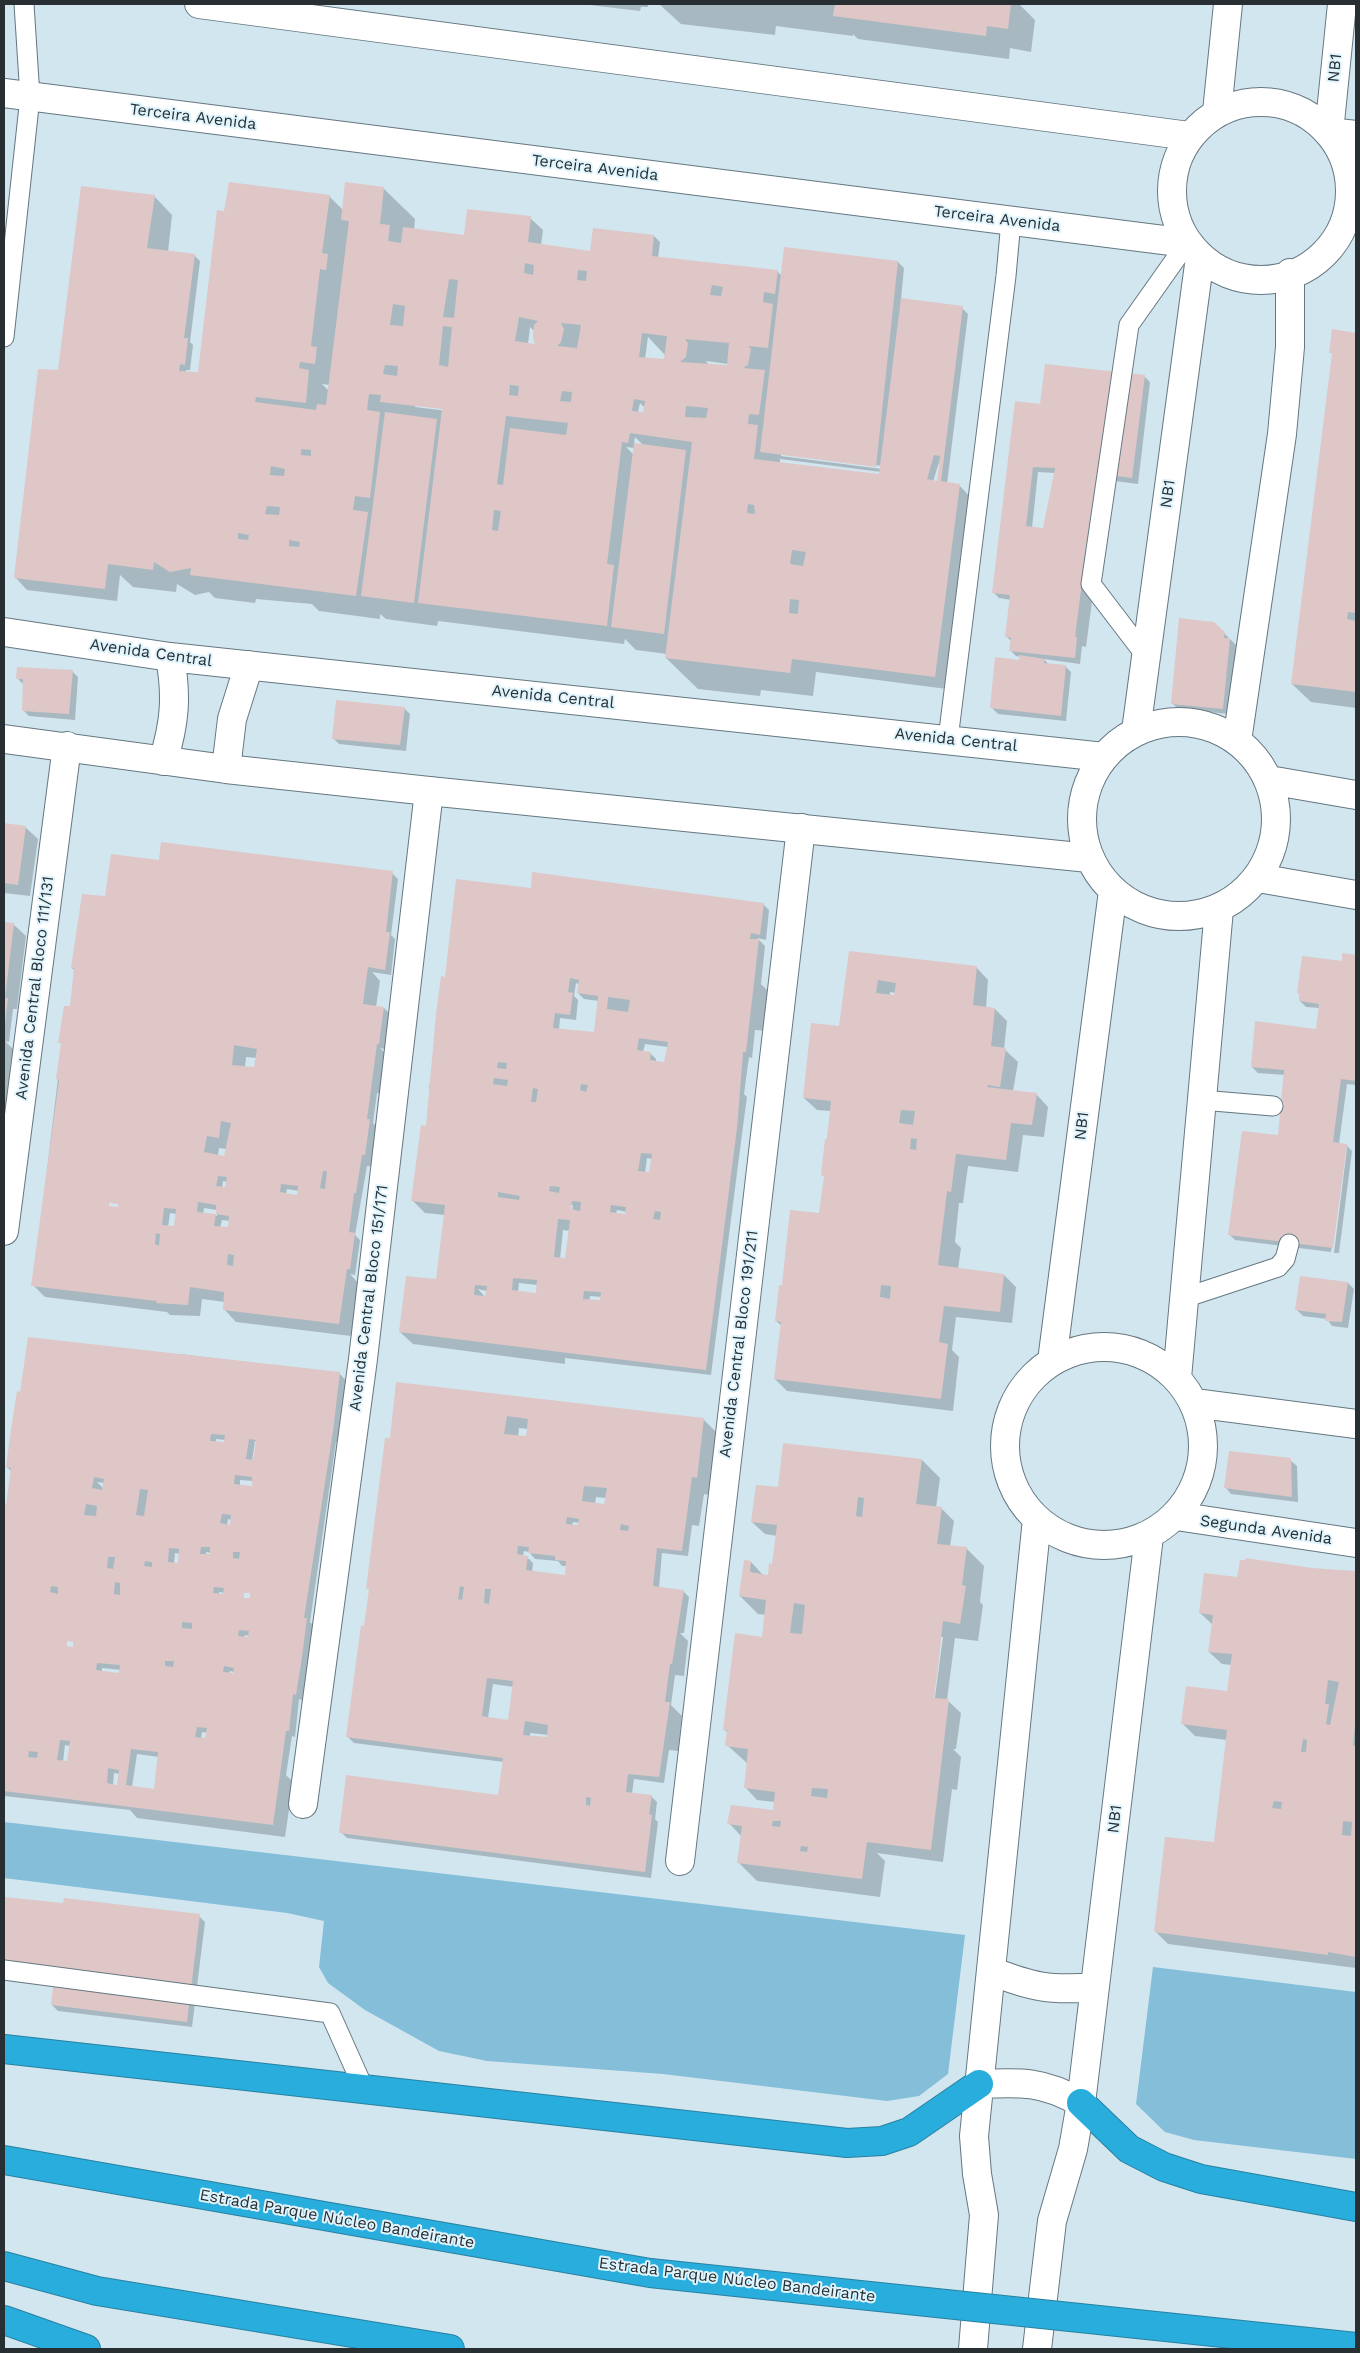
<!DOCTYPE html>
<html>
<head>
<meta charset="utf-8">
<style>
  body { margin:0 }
  #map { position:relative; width:1360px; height:2353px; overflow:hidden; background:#d2e6f0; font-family:"Work Sans",sans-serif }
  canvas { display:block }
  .frame { position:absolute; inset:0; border:5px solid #272f33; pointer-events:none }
</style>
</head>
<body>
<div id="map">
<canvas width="1360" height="2353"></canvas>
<div class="frame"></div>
</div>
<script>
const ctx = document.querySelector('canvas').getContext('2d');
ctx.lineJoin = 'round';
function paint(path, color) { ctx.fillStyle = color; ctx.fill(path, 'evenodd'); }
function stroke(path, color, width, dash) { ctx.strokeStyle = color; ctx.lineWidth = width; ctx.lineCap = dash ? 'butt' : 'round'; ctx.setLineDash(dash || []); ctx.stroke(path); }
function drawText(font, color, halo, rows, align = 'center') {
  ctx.font = font + ' "Work Sans",sans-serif'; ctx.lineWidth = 4; ctx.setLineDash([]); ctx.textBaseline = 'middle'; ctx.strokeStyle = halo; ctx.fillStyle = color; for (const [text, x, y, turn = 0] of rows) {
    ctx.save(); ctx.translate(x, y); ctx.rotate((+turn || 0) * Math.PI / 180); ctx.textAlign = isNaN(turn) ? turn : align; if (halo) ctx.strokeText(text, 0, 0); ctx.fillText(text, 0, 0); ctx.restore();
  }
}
paint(new Path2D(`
  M4 1822 965 1935 948 2074 919 2096 887 2101 663 2074 487 2061 439 2051 365 2010 328 1983 319 1967 324 1921 287 1913 4 1878Z
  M1153 1967 1356 1992V2159L1194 2140 1165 2132 1136 2104Z`), '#84bed8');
paint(new Path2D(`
  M581 4H648V7H641L640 11Z
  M659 4H1019L1035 20 1031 52 1010 48 1009 59 858 39 853 34V36L776 26 775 35 681 24Z
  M383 188 415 219 414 230 463 236 530 218 543 230 541 245 589 252 654 236 660 242 658 258 777 271 782 276 785 248 898 262 904 268 901 299 962 308 968 314 947 484 959 485 971 498 947 689 816 672 813 696 761 690 760 696 698 689 666 658 667 654 636 650 625 639 624 644 438 621 437 626 386 619 380 614V619L319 611 312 604 256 599 255 603 215 598 209 592 195 595 177 584 176 592 133 587 120 575 117 601 27 590 15 577 63 373 154 196 172 215 168 252 194 255 200 261 190 342 193 345 190 370H186V372L199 374 225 212 329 196 343 210ZM530 327 534 331 538 345 528 344ZM648 337 665 355V361L645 359ZM706 361 728 364V367L709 365ZM322 384 330 385 329 391ZM640 403 645 408V413L638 412ZM415 405 449 409 448 411 415 407ZM635 437 644 446 634 444ZM626 447 634 448V455ZM781 454 883 466 882 469 781 456ZM780 459 881 472 883 476 780 463ZM939 462V480L942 483 933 482Z
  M1333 331 1356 334V708L1311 702 1292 684 1334 355 1331 353Z
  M1144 376 1150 382 1138 484 1115 481 1099 548 1086 647 1082 646 1080 664 1044 659 1049 665 1065 666 1071 672 1066 721 998 714 992 708 1021 661V657L1016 656 1010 650 1012 642 1007 637 1011 600 999 598 993 592 1042 405ZM1038 472 1055 473 1044 530 1032 528Z
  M1214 623 1236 645 1229 714 1178 709 1172 703Z
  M72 671 78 677 75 720 29 716 23 710V684L17 678Z
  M404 708 410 714 406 751 339 744 333 738Z
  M4 824 25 827 38 839 30 896 4 893Z
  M160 861 392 873 398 879 391 935 395 939 391 975 372 972 380 981 376 1007 384 1008 390 1014 385 1049 380 1048 389 1057 384 1094 377 1093 373 1123 382 1132 377 1167 367 1166 355 1235 360 1240 355 1275 350 1274 358 1283 351 1336 236 1322 224 1309 225 1302 202 1299 200 1316 170 1315 167 1312 45 1297 33 1285 62 1045 60 1042 71 1008 75 971 72 968 106 897ZM246 1057 257 1058 255 1069 245 1067ZM219 1148 226 1149 225 1157 218 1156ZM223 1181 227 1182 226 1189 222 1188ZM287 1189 299 1191 298 1196 286 1194ZM108 1202 120 1203 119 1209 107 1207ZM204 1208 217 1210V1216L203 1214ZM170 1213 177 1214 175 1228 168 1227ZM222 1220 230 1221 229 1229 220 1228Z
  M532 889 763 904 769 910 766 940 757 938 765 946 761 984 773 996 768 1031 755 1030 752 1058 749 1057 744 1094 747 1097 742 1134 711 1375 565 1358V1364L413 1344 400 1332 440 1282 445 1215 425 1213 412 1200 427 1127 432 1091 429 1088 446 978ZM576 983 579 984 578 993 584 999 599 1001 595 1034 559 1030 560 1018 576 1020 578 1000 574 996ZM645 1044 668 1047 665 1064 656 1062V1059L650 1053 643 1052ZM647 1158 652 1159 650 1174 645 1173ZM571 1205H573L572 1211H570ZM617 1210 627 1212 626 1216 616 1214ZM563 1230 570 1231 566 1259H560ZM519 1283 538 1285V1294L518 1292ZM478 1289 487 1291 486 1298ZM590 1296 602 1297 601 1302 589 1301Z
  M4 923 13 924 26 936 17 1009H13L9 1042 5 1041 14 1050 6 1121H4Z
  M850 952 976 967 988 980 986 1008 995 1009 1007 1021 1004 1049 1018 1062 1013 1091 1036 1094 1048 1107 1044 1137 1023 1135 1018 1172 968 1166 963 1203H959L955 1242 961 1248 958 1269 1004 1275 1016 1287 1012 1323 956 1317 952 1350 959 1357 953 1411 787 1391 775 1379 782 1326 776 1321 787 1287 783 1284 823 1215 825 1177 822 1175 831 1111 817 1110 804 1098 840 1028ZM890 992 896 993V997L890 996Z
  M1343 954 1356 956V1085L1347 1084 1339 1144 1346 1145 1352 1151 1339 1253H1334L1347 1148H1345L1331 1252 1235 1240 1229 1234 1279 1136 1285 1075 1258 1073 1252 1067 1317 1030 1320 1008 1306 1007 1300 1001 1343 962Z
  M1348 1283 1354 1289 1348 1328 1332 1326 1327 1319 1303 1316 1297 1310Z
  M180 1354 339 1373 351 1386 345 1443 336 1442 310 1622 313 1625 308 1664 302 1700 299 1699 295 1737 292 1736 286 1775 293 1782 285 1837 137 1818 130 1810 4 1796V1506H7L11 1471 7 1467 180 1358ZM216 1439 225 1440V1444L216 1443ZM255 1441H257L255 1461H252ZM240 1480 253 1481V1487L240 1486ZM97 1482 105 1483 104 1489ZM228 1519 232 1520 231 1526H227ZM206 1552 211 1553 212 1556 206 1555ZM175 1553 180 1554 179 1564H174ZM243 1591 251 1592V1599H243ZM219 1592 225 1593V1596L219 1595ZM245 1635 249 1636V1638H244ZM66 1640 74 1641V1648L66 1647ZM102 1668 121 1670 120 1674 102 1672ZM230 1671 234 1672V1675L229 1674ZM202 1732 207 1733 206 1739H201ZM65 1745 70 1746 68 1762H63ZM137 1754 159 1757 155 1791 132 1787ZM114 1773 119 1774 118 1786 113 1785Z
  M548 1400 704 1420 722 1438 715 1496 704 1494 699 1526 692 1525 688 1556 662 1553 659 1588 683 1591 689 1597 684 1633H680L688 1641 684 1676 675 1675 671 1705 682 1716 678 1751 669 1750 664 1783 634 1779 632 1794 651 1796 657 1802 655 1819 658 1822 651 1878 347 1838 341 1832 499 1797 504 1762 354 1743 348 1737 365 1627 370 1591 368 1588 386 1439ZM519 1428 528 1429 527 1438 518 1437ZM596 1497 606 1498 608 1506 595 1504ZM573 1522 580 1523 579 1527 572 1526ZM524 1551 529 1552 535 1559 558 1561 562 1566H567L566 1576 532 1572 533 1563 527 1557 523 1556ZM493 1684 514 1687 509 1721 488 1718ZM530 1733 549 1735 548 1738 530 1736Z
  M922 1460 940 1478 936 1508H941L954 1521 950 1546 966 1548 984 1566 980 1602 983 1605 978 1641 955 1638 947 1700 961 1713 956 1749H953L961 1757 957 1790 952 1789 943 1862 877 1853 885 1861 880 1897 757 1881 738 1862 741 1836 729 1823 774 1811 775 1802 757 1800 745 1787 748 1764 727 1745 728 1733 724 1729 763 1638 766 1615 758 1614 740 1596 751 1562 764 1576H769L773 1565 777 1536 765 1534 752 1522 782 1489ZM940 1637H943L934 1704H932Z
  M1290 1460 1297 1466 1298 1502 1231 1494 1226 1488Z
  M1312 1569 1356 1573V1968L1168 1944 1156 1932 1215 1844 1227 1740 1195 1736 1182 1723 1228 1693 1232 1665 1222 1664 1209 1652 1213 1625 1200 1613 1238 1579Z
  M4 1899 199 1916 205 1922 192 2027 58 2011 52 2005 56 1975 4 1969Z`), '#0003');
paint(new Path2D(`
  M835 4H1011L1008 29 987 26 986 36 833 16Z
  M229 182 330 195 322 253 328 254 326 270 320 269 311 346 317 347 315 364 300 362 299 368 309 370 306 403 256 397 255 402 316 410 317 404 326 405 349 221 341 220 345 182 384 187 380 224 390 225 388 241 401 243 403 227 464 235 467 209 531 216 528 242 590 251 593 228 654 235 652 256 778 270 775 294 764 292 763 302 773 304 768 348 748 346 751 349 748 365 743 368 765 370 759 415 749 414 748 424 758 425 754 459 879 474 901 298 963 306 941 481 960 484 935 677 792 659 790 673 665 658 692 442 630 433 628 443 622 442 607 564 614 565 607 626 418 603 442 409 380 402 381 395 369 394 367 410 380 412 370 498 355 496 353 510 368 512 356 596 190 575 191 568 170 572 154 562 153 570 108 564 105 589 14 578 38 369 58 370 81 186 155 195 147 248 195 254 184 338H188L185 365 180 364 179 371 198 372 217 210 224 211ZM525 263 534 265 533 275 524 273ZM578 270 587 271 586 281 577 280ZM449 279 458 280 454 318 443 317ZM712 285 723 287 721 296 710 295ZM393 304 405 306 403 326 390 325ZM519 317 538 321 534 325 533 332V338L535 344 515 341ZM561 323 581 325 577 348 557 346 561 342 564 329ZM443 326 452 327 448 367 439 365ZM642 333 667 336 664 359 639 357ZM685 339 729 343 727 365 680 362 686 357 688 343ZM385 365 398 366 397 376 383 374ZM510 385 519 386 518 396 509 395ZM562 391 572 392 571 402 560 401ZM634 399 645 401 643 412 632 411ZM686 406 708 408 706 418 685 417ZM506 416 568 423 566 435 510 428 503 485 497 484ZM301 449 311 450V456L301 455ZM934 455 940 456 937 481 927 479ZM271 466 285 469 284 476 270 475ZM748 504 754 505 755 514 747 513ZM267 506 280 507 279 515 265 514ZM494 510 501 511 498 531 492 530ZM238 533 249 535 248 540 238 539ZM289 540 300 542 299 547 289 546ZM792 550 806 552 803 566 790 564ZM790 599 799 600 798 614 789 613Z
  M784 247 898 261 876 467 760 452Z
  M1332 329 1356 333V613L1348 612 1347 619 1356 621V692L1291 684 1332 353H1329Z
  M1045 364 1145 375 1132 478 1110 475 1098 536 1088 535 1075 637H1077L1075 658 1009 651 1011 638 1005 637 1010 595 992 593 1015 401 1040 404ZM1033 467 1055 468 1043 528 1026 526Z
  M385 412 437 419 414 603 361 596Z
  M634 443 686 450 664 634 611 627Z
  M1179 618 1214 622 1225 632 1224 638H1230L1223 709 1171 704Z
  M1019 655 1045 659 1044 663 1066 665 1061 716 990 708 995 657 1019 660Z
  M17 667 73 670 69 714 22 711 23 679H16Z
  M336 700 405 707 400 745 332 739Z
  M4 823 26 826 18 885 4 883Z
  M161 842 393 871 386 932H390L385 970 368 967 363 1004 384 1007 379 1044H377L367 1119H370L365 1155H362L356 1193H354L349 1232 355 1233 350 1269H347L339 1324 223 1310 224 1292 190 1287 188 1305 156 1303 157 1301 31 1286 59 1080 56 1079 61 1043H58L64 1006H70L74 968H71L82 894 105 896 111 854 159 860ZM234 1045 257 1049 254 1067 232 1065ZM221 1121 231 1123 224 1156 204 1152 207 1136 219 1138ZM323 1171H327L325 1189 320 1188ZM218 1176 227 1177 225 1187 216 1186ZM281 1184 298 1186 297 1195 280 1192ZM198 1202 216 1205V1214L197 1212ZM109 1203 118 1204V1207L109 1206ZM164 1208 176 1209 174 1226 162 1225ZM216 1214 229 1216 228 1227 214 1226ZM156 1233 160 1234 159 1246 155 1244ZM228 1254 234 1255 233 1266 227 1265Z
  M532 872 764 903 760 935 751 933 750 939H759L746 1052H743L737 1128 706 1370 399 1332 406 1276 436 1279 445 1205 411 1201 421 1125 426 1126 436 1014 441 976 445 977 456 879 531 888ZM570 978 579 980 577 993 598 996 594 1032 553 1028 555 1013 570 1015 573 993 568 992ZM608 997 630 1000 628 1012 607 1009ZM639 1038 668 1042 664 1062 650 1060 651 1052 637 1050ZM498 1062 507 1063 506 1069 497 1068ZM494 1078 508 1080 507 1086 493 1084ZM581 1084 588 1085 586 1092 580 1090ZM533 1088 538 1089 536 1102H531ZM641 1153 652 1154 649 1172 638 1171ZM550 1186 560 1187 559 1193 549 1191ZM498 1192 520 1196 519 1200 498 1197ZM572 1201 581 1202 580 1211 571 1209ZM611 1205 626 1207 625 1214 610 1212ZM655 1211 661 1212 660 1220 653 1219ZM558 1219 570 1220 565 1258 554 1257ZM513 1278 537 1280 536 1293 512 1290ZM475 1285 487 1286 485 1296 474 1295ZM584 1291 601 1292 600 1300 583 1299Z
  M4 922 14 923 5 998H8L5 1024Z
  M849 951 977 966 973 1005 995 1008 991 1046 1006 1048 1000 1087 988 1085 987 1087 1037 1093 1032 1125 1011 1123 1006 1160 956 1154 951 1192 947 1191 938 1265 1004 1274 1000 1312 944 1306 939 1342 948 1344 941 1399 774 1379 781 1322 775 1321 779 1285H785L782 1284 790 1210 819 1213 824 1176 821 1175 825 1139H827L831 1101 803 1098 811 1023 839 1026ZM878 980 896 983 894 995 876 993ZM901 1110 915 1111 913 1125 899 1123ZM911 1138 917 1139 916 1150 910 1149ZM881 1285 891 1286 890 1299 880 1297Z
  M1342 953 1356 955V1081L1341 1079 1333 1142 1347 1144 1333 1248 1228 1235 1242 1131 1278 1135 1284 1070 1251 1067 1255 1021 1316 1029 1319 1004 1299 1001V994L1297 993 1302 956 1342 961Z
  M1300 1276 1348 1282 1342 1322 1325 1321 1326 1314 1295 1310Z
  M28 1337 340 1372 333 1431 304 1618H307L302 1657 296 1695 293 1694 289 1731H286L273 1825 4 1791V1504L6 1505 11 1468 6 1467 11 1429 17 1391 20 1392ZM211 1434 225 1435 224 1442 210 1441ZM249 1439 256 1440 253 1460 246 1459ZM235 1475 252 1477V1486L234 1484ZM94 1477 104 1479 102 1490 92 1488ZM140 1489 148 1490 144 1516 136 1515ZM86 1504 97 1506 96 1516 84 1515ZM222 1514 231 1515 230 1525 220 1523ZM201 1547H210V1554H200ZM169 1548 179 1549 178 1563 168 1562ZM233 1552H240L239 1559 233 1558ZM108 1557H115L113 1569 107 1568ZM145 1561 152 1562V1567L144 1566ZM115 1582 120 1583V1595L114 1594ZM51 1586 58 1587V1594L50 1592ZM214 1587 224 1588 223 1594 213 1593ZM244 1593H250V1598H244ZM182 1622 192 1623V1629L182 1628ZM239 1630 249 1631 248 1637 238 1636ZM67 1641 73 1642V1647L67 1646ZM165 1661H174L173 1667 165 1666ZM97 1663 120 1665 119 1673 96 1670ZM224 1666 234 1668 233 1673 223 1672ZM197 1727 207 1728 205 1738 195 1737ZM60 1740 70 1741 67 1761 57 1760ZM131 1749 158 1752 154 1789 126 1785ZM29 1751 38 1752 37 1758 28 1757ZM108 1768 119 1770 117 1785 107 1783Z
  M396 1382 704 1418 697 1478 692 1477 682 1551 657 1548 653 1586 684 1590 672 1664H670L665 1702H670L659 1777 628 1774 626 1792 652 1795 649 1814 652 1815 645 1872 339 1833 346 1775 498 1795 503 1758 346 1737 361 1625 364 1626 369 1589H366L385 1438H390ZM507 1416 528 1419 526 1436 504 1434ZM584 1486 607 1488 604 1504 582 1501ZM567 1517 579 1519 578 1525 566 1524ZM621 1524 629 1526 628 1531 620 1530ZM518 1546 529 1547 528 1553 555 1556V1560L566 1561 565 1575 526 1570 528 1556 517 1554ZM460 1586 464 1587 462 1600 458 1599ZM485 1589H491L489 1604 484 1603ZM487 1678 513 1681 508 1720 482 1716ZM525 1721 548 1725 547 1737 523 1735ZM586 1797 591 1798 590 1806 586 1805Z
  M783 1443 922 1459 916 1504 942 1507 937 1544 967 1547 962 1585 966 1586 960 1624 943 1621 939 1659 934 1698 949 1699 931 1850 867 1842 862 1879 737 1863 742 1826 727 1824 731 1805 773 1810 775 1792 744 1788 748 1749 725 1746 727 1730H723L735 1633 762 1637 766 1600 739 1596 744 1560 751 1561 750 1572 768 1575 769 1563 772 1564 777 1525 751 1522 756 1485 778 1487ZM858 1497 864 1498 862 1517 856 1516ZM794 1603 805 1605 802 1634 790 1633ZM812 1788 828 1789 827 1798 811 1796ZM773 1821H781L780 1827 772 1826ZM801 1846 808 1847 807 1852 800 1851Z
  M1229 1451 1291 1458 1292 1497 1224 1488Z
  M1246 1558 1312 1568 1356 1571V1715L1353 1746H1356V1957L1328 1952V1955L1154 1932 1165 1837 1214 1842 1227 1730 1181 1724 1186 1686 1227 1691 1232 1654 1208 1652 1213 1615 1199 1613 1204 1573 1237 1577 1240 1560H1245ZM1328 1680 1339 1682 1330 1725 1326 1724 1329 1704H1325ZM1303 1739 1307 1740 1306 1752H1301ZM1274 1801 1282 1802 1281 1809 1272 1808ZM1343 1821 1352 1822 1351 1836 1342 1835Z
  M4 1897 63 1903 64 1898 200 1914 187 2022 51 2005 55 1970 4 1964Z`), '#dec7c6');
const lane = new Path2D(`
  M4 337 30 97 24 4
  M1146 656 1091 584 1129 325 1187 243
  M948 739 1006 276 1011 221
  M1201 1100 1273 1106
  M1184 1298 1278 1267 1285 1259 1289 1244
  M4 1970 330 2013 364 2089`);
const street = new Path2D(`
  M4 1231 67 746
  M303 1804 363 1359 429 791
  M680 1861 801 828`);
const secondary = new Path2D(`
  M199 4 1189 136
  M1342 4 1329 132 1356 135
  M4 93 1187 243
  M1172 191a89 89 0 1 1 178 0a89 89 0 1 1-178 0Z
  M1217 112 1228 4
  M4 632 170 657 1104 757
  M1082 819a97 97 0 1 1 194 0a97 97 0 1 1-194 0Z
  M1136 731 1200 257
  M4 739 226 769 429 791 1089 858
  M1237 741 1282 434 1290 347V273
  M163 761C175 723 177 696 170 657
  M226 769 232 719 249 665
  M1269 780 1356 795
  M1258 878 1356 895
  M1005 1446a99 99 0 1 1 198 0a99 99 0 1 1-198 0Z
  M1052 1361 1113 891
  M1177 1378 1219 909
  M1194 1403 1356 1424
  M1176 1516 1356 1543
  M991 1971C1032 1987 1050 1991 1095 1987
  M979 2084C1021 2082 1044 2081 1081 2103
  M973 2349 984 2215 977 2174 974 2136 1037 1519
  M1037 2349 1052 2221 1073 2149 1081 2103 1149 1536`);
const highway = new Path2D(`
  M4 2049 847 2143 882 2141 909 2132 979 2084
  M1081 2103 1129 2149 1164 2167 1201 2179 1356 2207
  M4 2160 650 2273
  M4 2266 97 2291 450 2349
  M4 2320 86 2349`);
stroke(lane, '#657881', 21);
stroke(street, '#657881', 30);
stroke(secondary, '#657881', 30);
stroke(highway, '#2881a1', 30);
stroke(lane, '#fff', 19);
stroke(street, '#fff', 28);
stroke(secondary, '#fff', 28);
stroke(highway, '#29addc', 28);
const highwayBridge = new Path2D(`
  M650 2273 1356 2347`);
stroke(highwayBridge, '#2881a1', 30, []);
stroke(highwayBridge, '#29addc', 28);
drawText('16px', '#272f33', '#dff4fd', [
  ["NB1",1335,68,-84],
  ["Terceira Avenida",193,117,7],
  ["Terceira Avenida",595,168,7],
  ["Terceira Avenida",997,219,7],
  ["NB1",1168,494,-82],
  ["Avenida Central",151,653,8],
  ["Avenida Central",553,697,6],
  ["Avenida Central",956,740,6],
  ["Avenida Central Bloco 111/131",35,988,-83],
  ["NB1",1082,1126,-83],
  ["Avenida Central Bloco 151/171",369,1298,-83],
  ["Avenida Central Bloco 191/211",739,1344,-83],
  ["Segunda Avenida",1266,1530,8],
  ["NB1",1115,1819,-83],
  ["Estrada Parque Núcleo Bandeirante",337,2219,10],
  ["Estrada Parque Núcleo Bandeirante",737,2280,7]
]);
</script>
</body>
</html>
